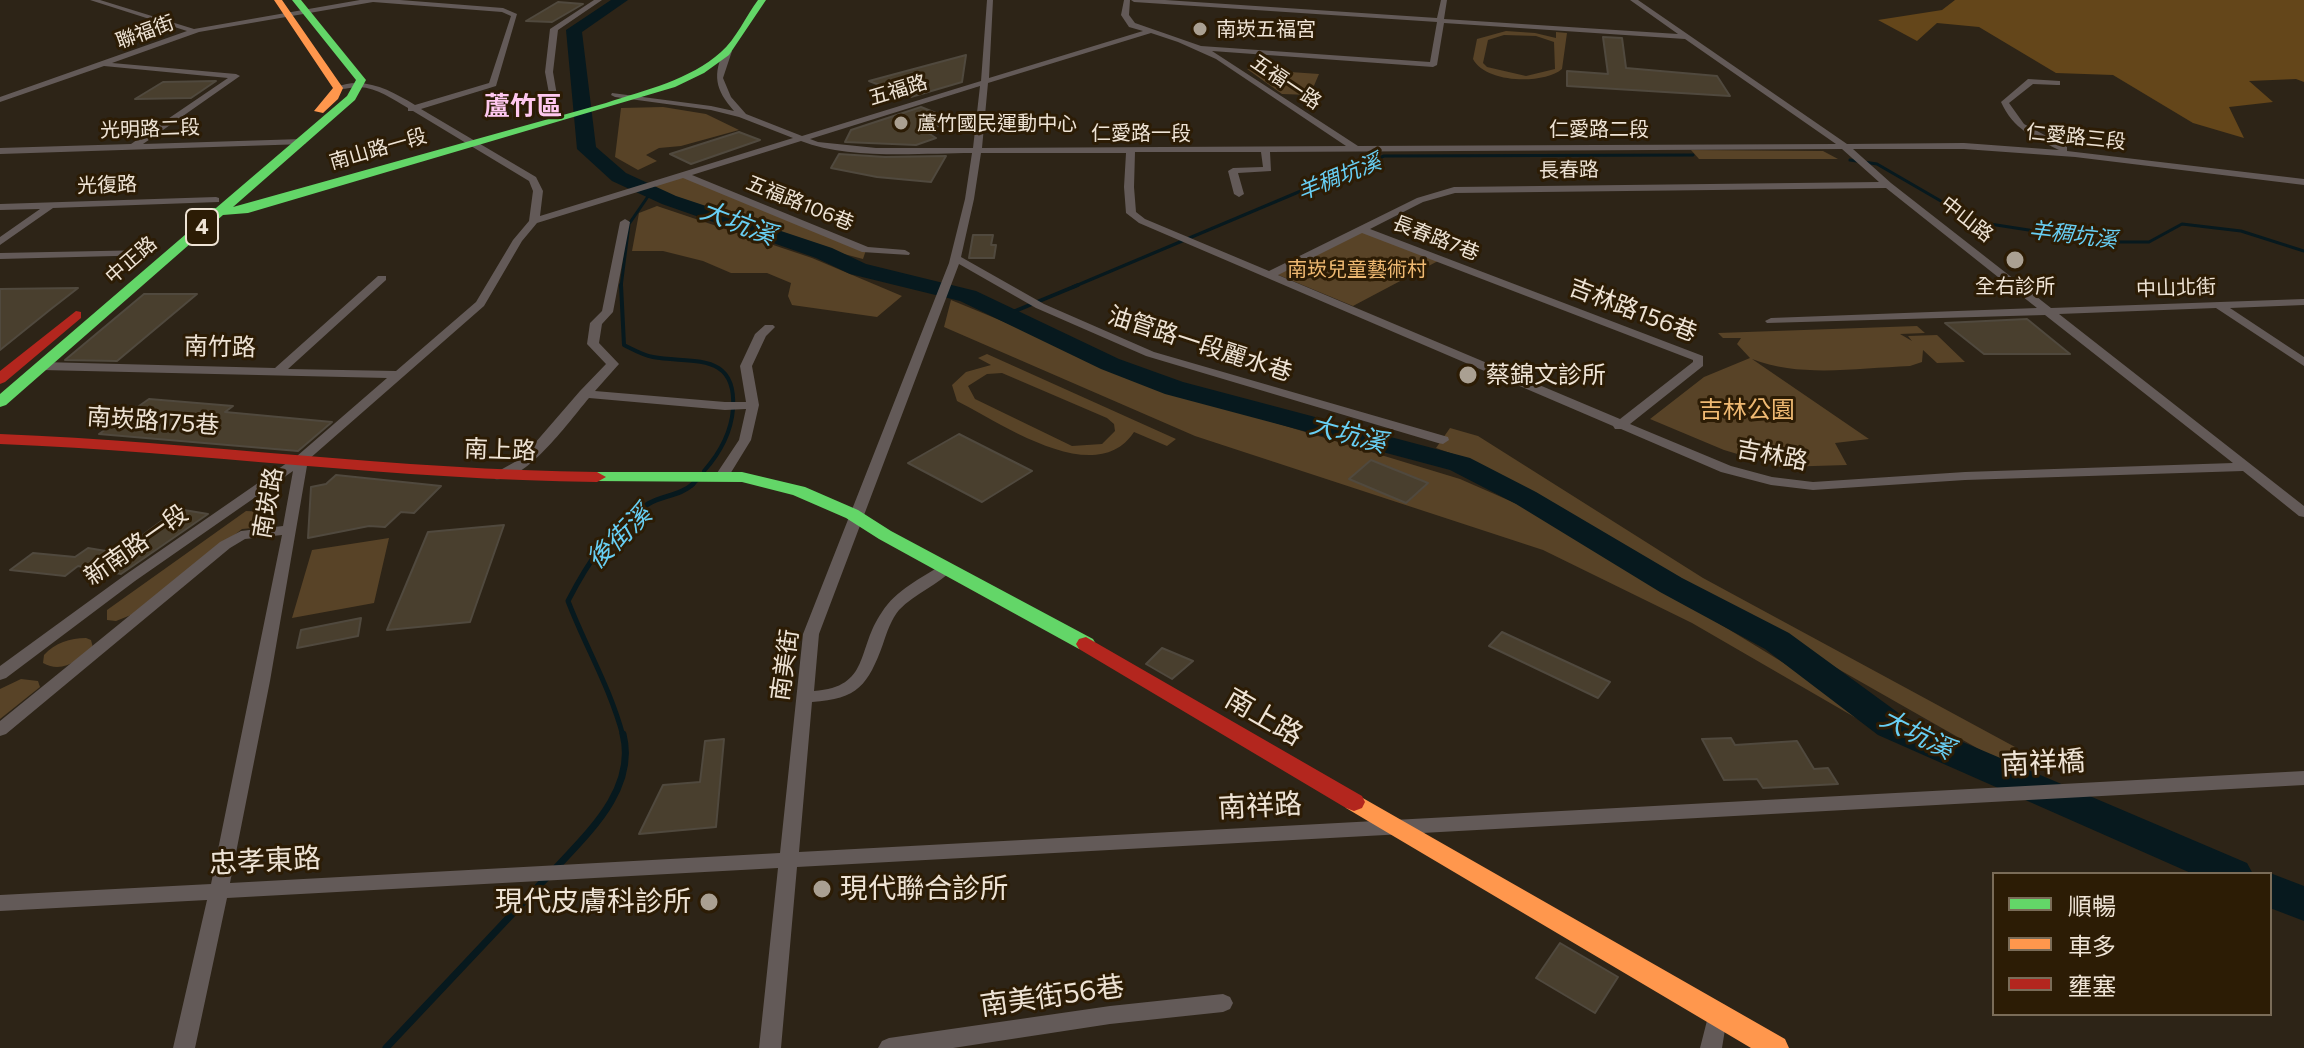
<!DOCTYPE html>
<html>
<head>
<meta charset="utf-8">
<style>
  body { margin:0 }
  #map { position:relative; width:2304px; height:1048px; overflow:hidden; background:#2d2417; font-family:Commissioner,"Noto Sans TC",sans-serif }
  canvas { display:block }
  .legend { position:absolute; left:1992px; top:872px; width:280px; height:144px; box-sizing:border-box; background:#2c1c05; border:2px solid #7a6c58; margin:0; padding:10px 14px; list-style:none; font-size:24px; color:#eee3d5 }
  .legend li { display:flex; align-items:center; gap:16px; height:40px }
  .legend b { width:40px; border:2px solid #7a6c58 }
</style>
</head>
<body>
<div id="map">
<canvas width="2304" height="1048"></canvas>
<ul class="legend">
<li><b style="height:10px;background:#63d668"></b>順暢</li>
<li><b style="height:10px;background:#ff974d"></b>車多</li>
<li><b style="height:10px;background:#b3261e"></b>壅塞</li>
</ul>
</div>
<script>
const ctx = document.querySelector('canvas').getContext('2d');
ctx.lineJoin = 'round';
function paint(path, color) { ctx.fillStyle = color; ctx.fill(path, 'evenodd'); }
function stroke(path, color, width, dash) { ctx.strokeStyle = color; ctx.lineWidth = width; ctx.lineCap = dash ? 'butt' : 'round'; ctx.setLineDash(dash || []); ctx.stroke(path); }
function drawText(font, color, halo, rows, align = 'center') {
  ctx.font = font + ' Commissioner,"Noto Sans TC",sans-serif'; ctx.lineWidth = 6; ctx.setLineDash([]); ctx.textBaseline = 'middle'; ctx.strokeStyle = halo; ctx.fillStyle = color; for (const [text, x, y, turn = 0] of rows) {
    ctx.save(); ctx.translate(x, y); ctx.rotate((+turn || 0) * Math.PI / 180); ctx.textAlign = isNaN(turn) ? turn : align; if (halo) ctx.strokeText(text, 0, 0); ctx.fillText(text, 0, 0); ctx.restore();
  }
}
paint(new Path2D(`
  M1506 31 1535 33 1556 38V32L1567 33 1562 69C1543 85 1485 83 1473 59L1477 39ZM1504 35 1536 36 1554 42 1555 69 1526 76 1487 67 1483 63 1488 40Z
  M1247 69 1319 74 1310 95 1282 94Z
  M663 107 706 114 739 130 681 146 659 148 646 155 657 161 638 170 615 157 621 108Z
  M1691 150 1823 151 1838 159H1699Z
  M684 175 866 250 863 259 768 234 686 201 666 198 642 188Z
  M657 206 812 258 902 296 877 317 792 305 788 296 791 283 767 273H731L703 261 663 251H632L639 213Z
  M1362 232 1438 261 1353 306 1276 274Z
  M951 300 1177 393 1460 479 1540 514 1882 723 1875 729 1692 623 1543 550 1195 436 944 327Z
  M1917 326 1925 333 1900 334 1912 341 1908 336 1937 335 1965 362 1937 363 1923 350 1922 362 1910 366C1858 368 1800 378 1752 359L1869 439 1835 443 1847 465 1781 467 1724 450 1650 419 1704 377 1750 358 1737 344 1741 338H1723L1718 333Z
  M987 354 1176 439 1167 446 1134 432C1096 490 1001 423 957 401L952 385 966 372 991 365 978 358ZM1002 373 1107 418 1114 424 1115 431 1102 444 1072 446 975 399 968 386 987 374Z
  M1450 428 1478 436 1703 578 2015 747 1998 760 1473 461 1436 448Z
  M246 511 269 512 264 527 242 529 136 613 116 621 107 620V610Z
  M389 538 374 603 292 618 312 550Z
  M86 638 91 640 93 648C79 660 62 674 43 663L44 655C55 643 70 638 86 638Z
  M21 679 38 681 40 687 0 719V689Z`), '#584327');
paint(new Path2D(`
  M1955 0H2304V82L2296 79 2249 81 2273 102 2229 107 2244 138 2193 123 2113 75 2056 73 1979 27 1937 23 1917 41 1878 20 1942 10Z`), '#64461a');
stroke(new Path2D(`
  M1850 160 1877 164 1977 222 2106 242H2149L2182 224 2241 231 2304 251
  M621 287 629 224 651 192
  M1073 287 1384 156 1693 155`), '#07191e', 3);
stroke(new Path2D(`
  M621 285 624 345C634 350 642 355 653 357 692 364 737 351 733 409 731 434 720 453 704 471
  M1008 314 1078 285
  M691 486 698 479`), '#07191e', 4);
stroke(new Path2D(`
  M623 736C610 687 586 648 568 601 587 564 611 526 648 504 663 495 680 496 693 484`), '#07191e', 5);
stroke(new Path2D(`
  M554 870C588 833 637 789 623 734
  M386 1048 547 877`), '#07191e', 7);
paint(new Path2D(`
  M611 0H628L582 32 596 147 626 173 676 196 832 248 866 264 976 291 1119 359 1183 382 1470 458 1536 492 1682 578 1789 633 1904 717 2247 863 2253 874H2193L1878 735 1765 649 1660 592 1516 504 1450 470 1165 394 1101 369 960 301 850 274 816 258 662 204 612 181 577 149 566 30Z
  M2270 873 2304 886V921L2270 908Z`), '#07191e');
const building = new Path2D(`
  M558 2 583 4 552 22 526 21Z
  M1603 37 1622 38 1626 68 1717 76 1730 96 1567 86V71L1608 74Z
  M966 55 962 82 911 97 869 81Z
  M216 81 191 98 135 99 163 82Z
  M921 107 941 115 924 121 938 126 925 131 936 138 916 145 845 142 851 130Z
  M739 132 760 140 691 164 670 154Z
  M839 154 885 157 946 156 931 182 877 177 831 168Z
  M973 235H993L991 245H996L994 258H969Z
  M78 288 51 309 0 350V289Z
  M144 294H197L117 361 65 360Z
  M2027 319 2070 354H1984L1945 323Z
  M149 399 233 406 225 412 332 422 298 451 99 434Z
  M959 434 1032 471 982 502 908 463Z
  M1371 460 1428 483 1406 503 1349 479Z
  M336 475 441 486 414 513 401 512 385 527 369 526 308 538 311 487 326 484Z
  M178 509 208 514 121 574 78 566 65 576 10 570 33 553 75 557 88 548 118 553Z
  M504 525 470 622 387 630 428 532Z
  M361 618 358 636 297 648 301 630Z
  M1502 632 1610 682 1598 698 1489 646Z
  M1162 648 1193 661 1172 679 1146 664Z
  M1731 738 1735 745 1797 741 1814 769 1828 768 1838 784 1763 788 1757 779 1724 780 1702 739Z
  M724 739 716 827 639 834 663 785 700 782 705 741Z
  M1560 943 1618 977 1595 1013 1536 978Z`);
paint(building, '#493f2e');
stroke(building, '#50493e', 2);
paint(new Path2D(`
  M90 0H100L194 29 360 0H400L503 8 517 14 496 86 421 109 536 177 543 191 540 216 793 138 739 117 711 110 615 97 611 95 612 93 711 106 734 111C715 90 712 74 725 49H728L732 51 723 78 731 97 746 114 802 136 981 81 987 0H993L989 78 1143 31 1129 27 1121 15 1124 0H1130L1129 15 1135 23 1201 46 1430 62 1437 22 1134 2 1131 0H1165L1437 18 1441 0H1447L1444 19 1678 34 1630 0H1638L1847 144 1964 143 2059 150C2034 138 2013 129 2001 102L2028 79 2060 81V85H2057L2033 84 2009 103 2024 124 2067 147V151L2304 179V185L2075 157 1964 149H1853L1891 183 2051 308 2304 299V305L2230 308 2304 357V366L2216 308 2059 314 2304 506V517L2299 516 2243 471 1965 480 1813 490 1771 485 1721 472 1621 429H1615L1613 426 1139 223 1126 213 1124 187 1126 153H981L974 199 961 257 1044 304 1154 352 1448 437 1449 440 1443 444 1438 443 1146 356 1036 308 959 264 819 634 814 691C871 687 856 649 882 612 896 590 921 578 942 565L947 563 954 568C939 585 915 593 899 610 891 620 887 632 883 644 868 685 858 699 812 702L799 852 2304 771V785L797 867 781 1048H759L778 868 227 898 195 1048H173L207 900 0 911V895L211 884 282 535 245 539 230 548 6 734 0 736V721L220 542 241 531 283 526 293 471 135 581 6 678 0 680V666L125 575 297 456 387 378 42 370 36 366 42 362 275 368 378 276H386V280L288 369 396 371 476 302 513 240 529 221 533 191 529 181 413 111H408V108C392 99 378 88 359 87 350 87 342 91 334 88 363 75 390 90 415 105L489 83 511 16 502 12 373 2 199 32 112 63 236 74 240 76 143 144 302 139 306 142 305 144 0 154V148L131 144 228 78 104 66 0 102V97L187 31ZM1444 23 1685 39 1836 144 1358 146 1212 51 1433 67 1437 65ZM1151 33 1178 42 1216 59 1346 146 982 148 988 83ZM980 86 973 148H876L818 142 810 139ZM801 141C849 160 921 153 972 153L965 199 949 263 803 634 780 853 230 883 270 681 308 460 484 306 522 241 537 223 683 178 862 252 909 255 910 253 905 250 868 247 692 175ZM1842 149 1879 182 1454 187 1417 198 1269 271 1145 219 1136 212 1134 187 1135 152H1261L1263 167 1233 168 1228 171 1234 194 1239 197 1244 194 1238 173 1271 171 1270 152ZM1886 188 2037 308 1771 318 1765 321 1767 323 2045 315 2233 463 1965 472 1813 482 1772 477 1731 466 1630 424 1703 366V356L1370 229 1423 202 1455 193ZM1362 233 1693 360V362L1620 419 1278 275Z
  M594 0H602L558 30 553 72 560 113 553 115 545 72 550 29Z
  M216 197 219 198V202L53 208 0 245V237L40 209 0 210V204Z
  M625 219 630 222 613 312 602 324 599 343 619 364 595 391 725 402H746L740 366 755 334 765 325H773L775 327 766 336 752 366 759 405 751 440 727 479H717L715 476 739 440 746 409 725 410 589 398C570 420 526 483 495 479L493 476 495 473 522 458 580 391 606 364 587 344 590 323 602 311 620 222Z
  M150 250 155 253 154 255 0 259V253Z
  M1223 994 1230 997 1233 1003 1230 1009 1223 1012 1110 1024 953 1048H878L882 1041 889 1038 1110 1006Z
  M1718 1002 1725 1005 1728 1011 1722 1048H1700L1711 1005Z`), '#635a58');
paint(new Path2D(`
  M292 0H301L366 80 355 100 233 207 606 103C645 90 690 80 721 52 736 39 746 16 758 0H766L729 55 704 73 675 87 248 213 223 215 6 405 0 407V394L207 216H196V210L216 208 347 96 356 80Z
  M597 472H742L805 487 858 510 891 531 1093 639 1096 644 1093 649H1079L879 539 846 518 793 495 742 482 591 481 588 477Z`), '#63d668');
paint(new Path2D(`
  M274 0H282L343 88 338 99 323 113 314 111 333 88Z
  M1354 793 1785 1039 1789 1048H1751L1346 808 1343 802 1346 796Z`), '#ff974d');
paint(new Path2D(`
  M76 311 81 312V318L5 382 0 384V371Z
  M0 434C199 442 398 470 597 472L606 477 597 482C398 480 199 452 0 444Z
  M1086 637 1362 796 1365 802 1362 808 1354 811 1346 808 1079 649 1076 644 1079 639Z`), '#b3261e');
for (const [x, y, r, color] of [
  [1200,29,8,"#aaa092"],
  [901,123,8,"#aaa092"],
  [2015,260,10,"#aaa092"],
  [1468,375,10,"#aaa092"],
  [822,889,10,"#aaa092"],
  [709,902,10,"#aaa092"]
]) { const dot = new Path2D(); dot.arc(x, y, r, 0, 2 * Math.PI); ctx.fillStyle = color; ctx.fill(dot); stroke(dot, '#2c1c05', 3); }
drawText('20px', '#eee3d5', '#2c1c05', [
  ["南崁五福宮",1216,29],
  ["蘆竹國民運動中心",917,123],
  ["全右診所",2015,286,"center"]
], 'left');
drawText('20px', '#eee3d5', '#2c1c05', [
  ["聯福街",145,32,-20],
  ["五福一路",1286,82,34],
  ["五福路",898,90,-17],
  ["光明路二段",150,129,-2],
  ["仁愛路二段",1599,129],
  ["仁愛路一段",1141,133],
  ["仁愛路三段",2076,137,6],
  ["南山路一段",378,149,-16],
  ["長春路",1569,170,-1],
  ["光復路",107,185,-2],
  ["五福路106巷",800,203,22],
  ["中山路",1967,219,38],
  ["長春路7巷",1436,238,21],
  ["中正路",131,260,-41],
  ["中山北街",2176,288,-2]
]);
drawText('20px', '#efb972', '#2c1c05', [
  ["南崁兒童藝術村",1357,269]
]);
drawText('italic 22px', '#68cff4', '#2c1c05', [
  ["羊稠坑溪",1339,177,-22],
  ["羊稠坑溪",2073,235,7]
]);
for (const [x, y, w] of [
  [202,227,32]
]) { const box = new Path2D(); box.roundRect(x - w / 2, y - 18, w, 36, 6); ctx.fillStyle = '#2c1c05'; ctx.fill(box); stroke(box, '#eee3d5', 2); }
drawText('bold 22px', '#eee3d5', null, [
  ["4",202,227]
]);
drawText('24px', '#eee3d5', '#2c1c05', [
  ["吉林路156巷",1633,310,21],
  ["油管路一段麗水巷",1200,344,18],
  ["南竹路",220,347,1],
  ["南崁路175巷",153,421,4],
  ["南上路",500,450,2],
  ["吉林路",1772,455,11],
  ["南崁路",268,503,-80],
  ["新南路一段",136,545,-35],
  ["南美街",785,665,-82]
]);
drawText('24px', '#eee3d5', '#2c1c05', [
  ["蔡錦文診所",1486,375]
], 'left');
drawText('24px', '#efb972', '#2c1c05', [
  ["吉林公園",1747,410]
]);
drawText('bold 26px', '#ffc8ef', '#2c1c05', [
  ["蘆竹區",523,106]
]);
drawText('italic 26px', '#68cff4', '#2c1c05', [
  ["大坑溪",738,223,21],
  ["大坑溪",1348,434,15],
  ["後街溪",619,537,-44],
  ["大坑溪",1917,734,27]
]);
drawText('28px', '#eee3d5', '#2c1c05', [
  ["南上路",1264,717,30],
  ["南祥橋",2043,763,-3],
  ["南祥路",1260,806,-3],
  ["忠孝東路",265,861,-3],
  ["南美街56巷",1052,996,-8]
]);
drawText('28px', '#eee3d5', '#2c1c05', [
  ["現代聯合診所",840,889],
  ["現代皮膚科診所",691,902,"right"]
], 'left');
</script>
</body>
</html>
